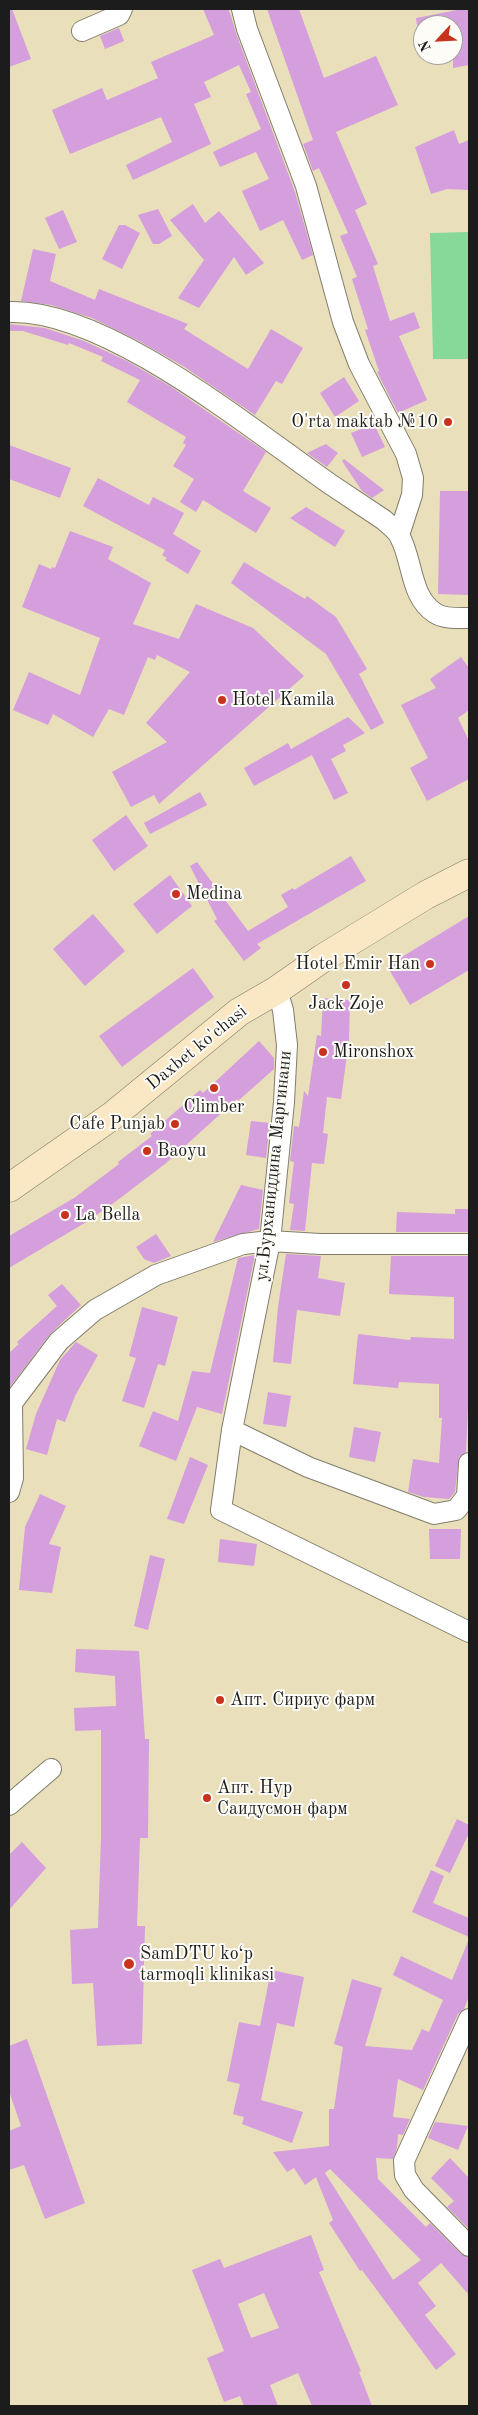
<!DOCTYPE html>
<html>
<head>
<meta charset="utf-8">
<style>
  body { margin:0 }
  #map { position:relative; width:478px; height:2415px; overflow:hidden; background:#e9dfbb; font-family:"Old Standard TT",serif }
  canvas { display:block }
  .frame { position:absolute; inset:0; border:10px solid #1c1c1c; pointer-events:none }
  .north { position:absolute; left:413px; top:15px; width:50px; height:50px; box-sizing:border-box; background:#fdfcf7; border:1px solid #a3a29f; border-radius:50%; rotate:245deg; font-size:14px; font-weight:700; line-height:20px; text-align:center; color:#1c1c1c }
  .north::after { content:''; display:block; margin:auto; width:18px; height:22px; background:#c8321e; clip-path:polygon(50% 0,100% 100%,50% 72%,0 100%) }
</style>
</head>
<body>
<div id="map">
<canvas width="478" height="2415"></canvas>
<div class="frame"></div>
<div class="north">N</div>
</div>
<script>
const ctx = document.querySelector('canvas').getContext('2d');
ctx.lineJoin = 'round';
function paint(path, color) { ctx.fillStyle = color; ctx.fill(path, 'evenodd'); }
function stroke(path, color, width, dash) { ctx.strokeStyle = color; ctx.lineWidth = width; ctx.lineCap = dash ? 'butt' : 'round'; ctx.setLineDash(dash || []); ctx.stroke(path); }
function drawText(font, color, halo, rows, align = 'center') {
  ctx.font = font + ' "Old Standard TT",serif'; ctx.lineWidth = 4; ctx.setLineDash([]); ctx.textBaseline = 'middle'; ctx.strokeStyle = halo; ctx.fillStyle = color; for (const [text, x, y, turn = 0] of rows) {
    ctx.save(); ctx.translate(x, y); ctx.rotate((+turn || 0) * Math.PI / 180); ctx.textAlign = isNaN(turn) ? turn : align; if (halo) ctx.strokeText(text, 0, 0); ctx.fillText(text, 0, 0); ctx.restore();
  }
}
paint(new Path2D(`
  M469 232V359H433L430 233Z`), '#87d99a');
paint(new Path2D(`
  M9 9H12L31 59 9 67Z
  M203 9H228L231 16 236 33 295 192 313 255 302 260 283 220 260 231 242 191 269 179 256 152 220 167 213 152 261 129 246 94 251 92 239 65 204 82 211 97 194 104 211 144 133 180 126 165 172 142 161 117 70 154 52 110 102 88 107 100 158 78 151 62 214 35Z
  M267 9H299L324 78 376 56 398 105 336 132 367 204 355 210 378 264 373 266 390 321 414 312 420 328 399 336 427 400 398 413 377 372 379 371 365 330 368 329 352 279 357 277 340 236 348 233 319 168 313 171 303 144 313 140Z
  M462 9H469V65L453 68V25H417L416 18Z
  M119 28 124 41 105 49 100 36Z
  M454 130 459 144 469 140V190L447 189 431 194 415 147Z
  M193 204 205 223 219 211 264 263 246 275 234 257 199 308 178 298 204 260 170 220Z
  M158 209 172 236 159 244H153L138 215Z
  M63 210 77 242 59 249 45 218Z
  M119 225H125L140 233 122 269 102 259Z
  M33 249 56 254 50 281 95 300 99 289 188 324 184 329 248 369 271 329 303 348 282 384 276 381 255 415 183 366 137 340 92 318 51 305 21 301Z
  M9 324 45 328 84 341 127 361 170 386 266 452 243 491 271 508 256 533 203 500 196 512 180 502 194 479 173 466 186 445 183 443 186 437 127 402 140 380 101 361 103 357 69 343 68 345 23 331H9Z
  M344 377 359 401 335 417 320 393Z
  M374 424 385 447 362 457 351 433Z
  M326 444 338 453 327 467 307 453Z
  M9 445 71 468 60 498 9 479Z
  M344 459 384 490 372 498 362 491 342 461Z
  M98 478 149 505 153 497 184 513 173 534 201 551 188 574 165 560 167 558 162 555 165 550 83 506Z
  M440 491H469V595L438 594Z
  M306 507 345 531 335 547 290 518Z
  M70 531 113 547 108 559 151 583 133 624 179 639 196 604 253 628 304 676 159 804 154 795 131 807 112 772 167 742 146 723 190 672 157 655 155 660 148 657 124 715 109 709 93 737 53 714 48 725 13 710 29 672 80 695 100 638 22 607 39 564 51 569 52 567 55 568Z
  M244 562 305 599 307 596 336 617 367 669 359 674 384 723 371 730 326 654 231 583Z
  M461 657 469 668V710L458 718 469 741V779L427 801 410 768 428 758 401 705 436 688 430 679Z
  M348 717 365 733 343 745 346 751 331 759 348 793 334 800 312 755 254 786 244 768 288 743 291 749Z
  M200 792 207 805 150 834 144 823Z
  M126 815 148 846 114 871 92 840Z
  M351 856 366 881 257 944 261 948 244 961 214 921 217 919 190 866 197 862 248 931 288 907 281 895 293 888 294 890Z
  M170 875 192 906 157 934 133 904Z
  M93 914 125 951 85 986 53 949Z
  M469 916V970L410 1005 387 966Z
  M193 968 214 997 122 1067 99 1036Z
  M323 998 350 1000 349 1040 341 1099 327 1097 323 1133 328 1134 324 1164 312 1163 305 1231 290 1230 294 1204 289 1203 294 1162 290 1161 294 1126 299 1127 304 1091 308 1096 317 1035 321 1036Z
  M259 1041 274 1058V1069L238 1101 237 1099 165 1164 115 1202 88 1221 9 1268V1236L74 1198 119 1164 118 1162 152 1136 150 1134 200 1090 203 1093Z
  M251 1121 270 1123 266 1158 246 1155Z
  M241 1185 263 1190 259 1229 213 1242Z
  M455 1209H469V1232H396L397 1212 455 1214Z
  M156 1234 171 1256 154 1263 144 1259 136 1247Z
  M286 1254 321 1256 318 1278 345 1283 340 1316 297 1310 291 1364 273 1362 278 1307Z
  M255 1255 222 1414 197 1407 176 1461 139 1446 153 1411 178 1421 192 1371 210 1373 238 1258Z
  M391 1256H469V1385L466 1452 459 1457 455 1492 449 1499 424 1497 408 1492 413 1459 439 1463 442 1418H439V1384L399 1382 398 1388 353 1384 358 1334 410 1340 411 1337 454 1339V1297L389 1294Z
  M62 1284 81 1305 50 1334 9 1388V1353L19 1344 17 1342 57 1306 48 1295Z
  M142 1307 178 1317 165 1366 158 1364 144 1408 122 1401 136 1358 129 1356Z
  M76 1342 98 1355 75 1396 65 1422 57 1419 47 1455 26 1449 36 1414 60 1360Z
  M268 1392 291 1396 286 1427 263 1424Z
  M354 1427 381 1432 375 1462 349 1457Z
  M190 1457 208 1465 184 1524 167 1519Z
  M40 1494 66 1506 49 1544 61 1547 52 1593 19 1590 25 1527Z
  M429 1529H461L460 1559H430Z
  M220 1539 257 1544 254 1566 218 1562Z
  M150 1555 165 1559 148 1630 134 1626Z
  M76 1649 139 1651 145 1739H149L148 1838H140L137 1926H145L142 2044 97 2046 93 1983 72 1984 70 1930 98 1928 101 1837V1730L75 1731 74 1708 116 1706 115 1676 75 1672Z
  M457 1819 469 1825V1833L450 1873 435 1866Z
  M22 1842 46 1868 9 1910V1855Z
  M431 1870 444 1876 433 1903 469 1918V1937L412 1912Z
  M469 1939V1996L464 2009 458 2014 423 2090 398 2079 393 2117 410 2119 403 2135 398 2134 397 2148 393 2159 376 2158 378 2179 426 2227 430 2223 461 2254 469 2258V2295L441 2263 418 2283 436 2306 425 2315 456 2354 436 2370 362 2270 360 2271 329 2223 333 2220 316 2177 305 2185 294 2168 287 2172 273 2152 329 2146V2109H334L343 2047 334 2044 352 1979 382 1988 365 2046 412 2050 422 2029 429 2032 443 2000 393 1975 401 1956 452 1980ZM330 2169 421 2260 393 2280 325 2173Z
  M271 1970 304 1977 294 2027 277 2023 261 2100 303 2112 292 2143 242 2124 244 2117 233 2114 240 2084 227 2081 239 2022 260 2026Z
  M27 2039 85 2203 45 2219 24 2165 9 2170V2131L21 2126 9 2091V2046Z
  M435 2122 468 2126 458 2150 428 2138Z
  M450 2158 469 2178V2229L447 2207 454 2201 431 2178Z
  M311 2235 324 2270 319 2272 361 2371 359 2372 372 2406H312L298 2373 270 2385 278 2406H244L240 2396 224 2402 207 2358 224 2351 192 2270 220 2259 224 2268ZM264 2293 279 2328 251 2338 238 2304Z`), '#d59edc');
const street = new Path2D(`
  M242 9 247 29 306 186 343 322 359 364 406 454 413 478 412 495 399 535
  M82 31 119 15 122 9
  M9 312C105 308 252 430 330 484 348 496 366 508 384 520 389 525 397 530 400 537 413 561 410 597 435 613 443 619 459 618 469 618
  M277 990 283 1010 287 1045 284 1102 270 1241 232 1430 221 1510 469 1632
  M9 1407 59 1341 95 1310 156 1275 243 1244 270 1241 320 1244H469
  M232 1430 308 1467 434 1514 456 1510 467 1496 469 1463
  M9 1492 13 1478 12 1405
  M9 1805 51 1769
  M469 2019 404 2161 405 2175 414 2190 469 2246`);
const secondary = new Path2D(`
  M9 1188 112 1116 239 1012 277 990 323 958 426 895 469 873`);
stroke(street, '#827e6c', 22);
stroke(secondary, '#827e6c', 29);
stroke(street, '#fff', 20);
stroke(secondary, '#fae7c3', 28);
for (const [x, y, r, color] of [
  [448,422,5,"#c8321e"],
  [222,700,5,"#c8321e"],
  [176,894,5,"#c8321e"],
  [430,964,5,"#c8321e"],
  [346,985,5,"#c8321e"],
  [323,1052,5,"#c8321e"],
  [214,1088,5,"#c8321e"],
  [175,1124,5,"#c8321e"],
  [147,1151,5,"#c8321e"],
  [65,1215,5,"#c8321e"],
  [220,1700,5,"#c8321e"],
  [207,1798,5,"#c8321e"],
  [129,1964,6,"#c8321e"]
]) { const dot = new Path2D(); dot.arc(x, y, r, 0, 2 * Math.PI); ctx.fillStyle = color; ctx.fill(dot); stroke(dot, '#fdfcf7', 2); }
drawText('18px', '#1c1c1c', '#fdfcf7', [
  ["O'rta maktab №10",438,422,"right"],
  ["Hotel Kamila",232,700],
  ["Medina",186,894],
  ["Hotel Emir Han",420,964,"right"],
  ["Jack Zoje",346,1004,"center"],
  ["Mironshox",333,1052],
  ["Climber",214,1107,"center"],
  ["Cafe Punjab",165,1124,"right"],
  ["Baoyu",157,1151],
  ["La Bella",75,1215],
  ["Апт. Сириус фарм",230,1700],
  ["Апт. Нур",217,1788],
  ["Саидусмон фарм",217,1809],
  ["SamDTU ko‘p",140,1954],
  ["tarmoqli klinikasi",140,1975]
], 'left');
drawText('18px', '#1c1c1c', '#fdfcf7', [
  ["Daxbet ko'chasi",197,1048,-39],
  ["ул.Бурханиддина Маргинани",274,1166,-84]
]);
</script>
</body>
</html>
